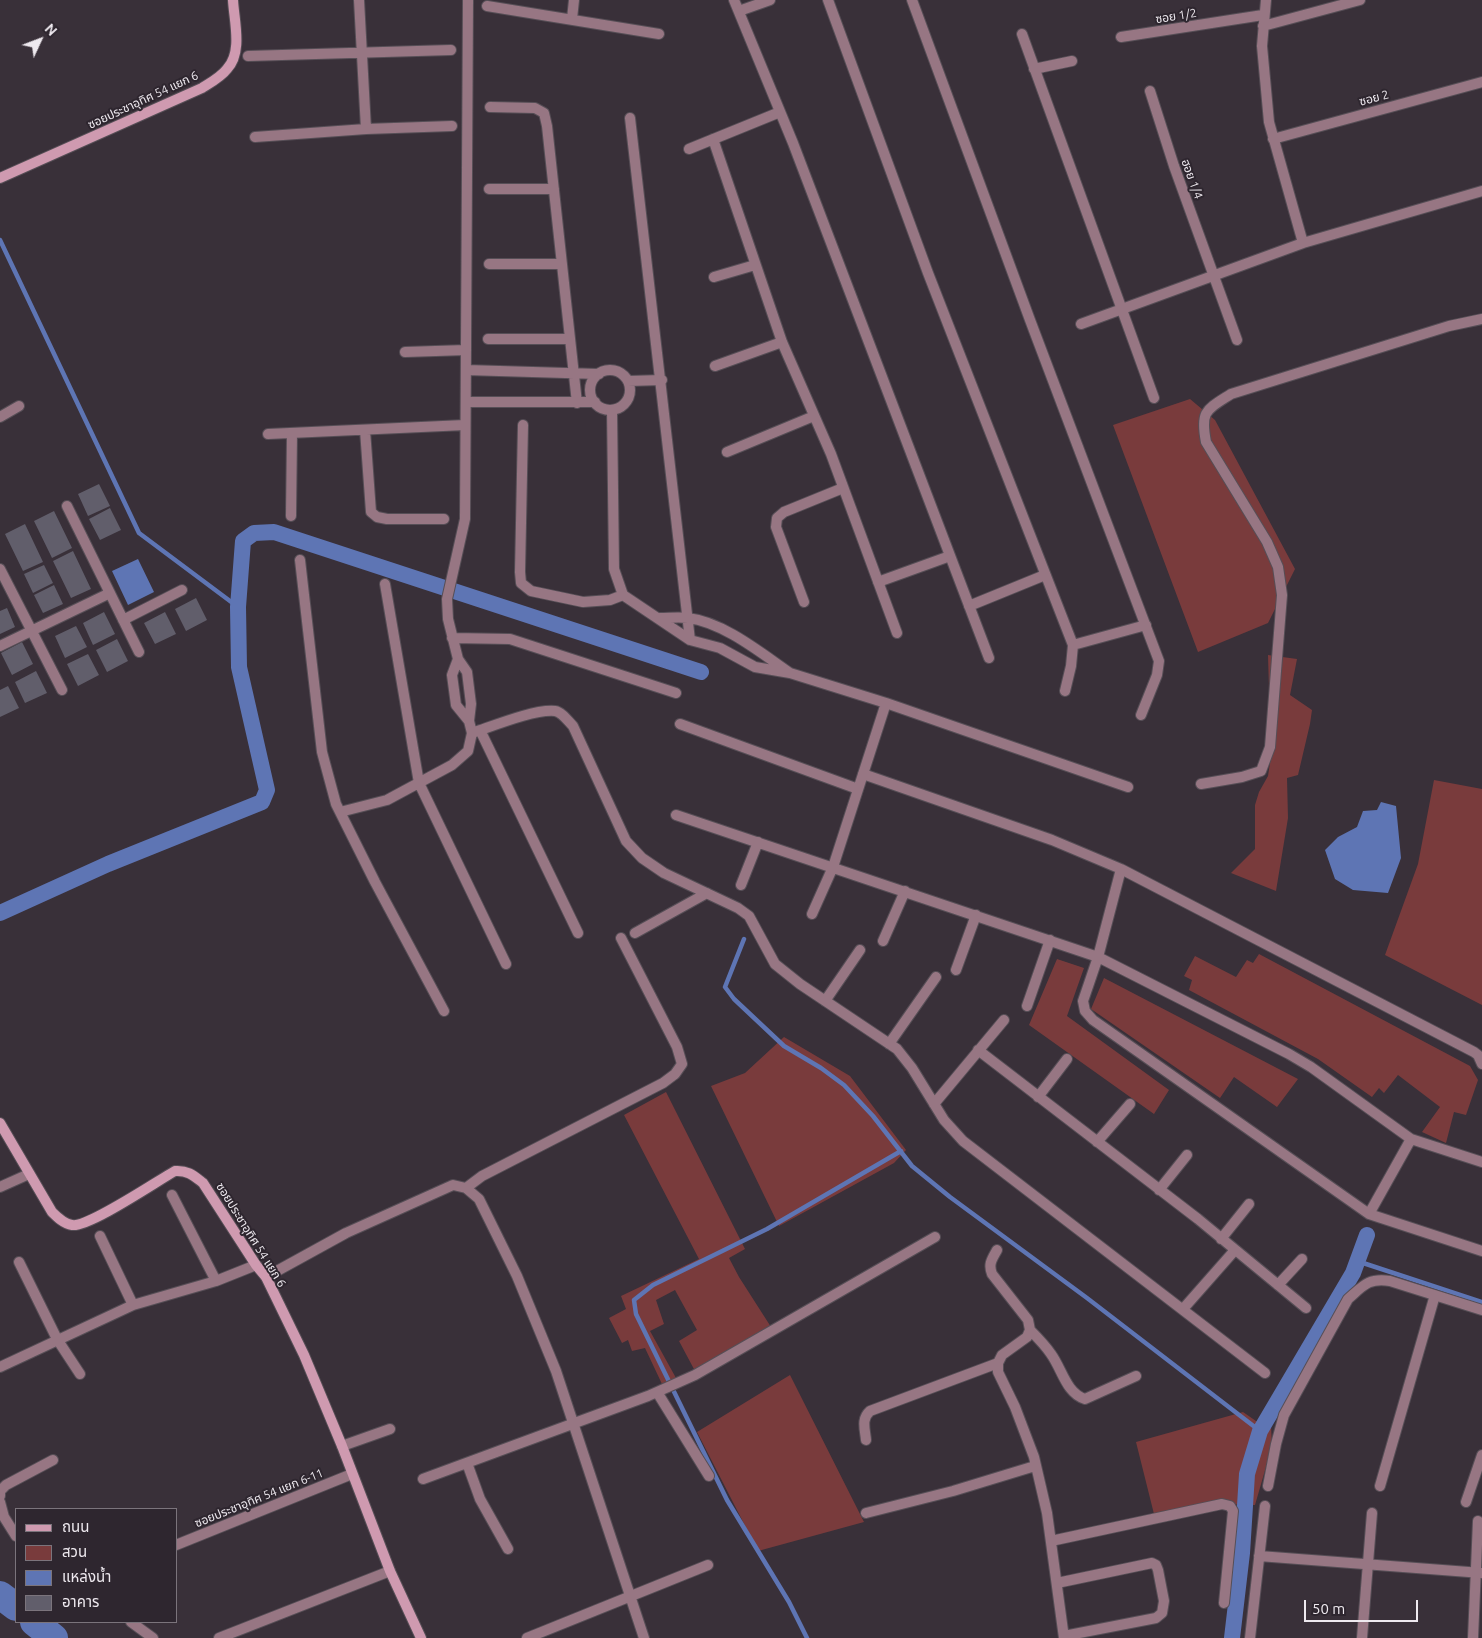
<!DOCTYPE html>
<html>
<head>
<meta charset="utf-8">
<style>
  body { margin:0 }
  #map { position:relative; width:1482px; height:1638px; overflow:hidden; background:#393039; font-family:Ubuntu,"Noto Sans Thai",sans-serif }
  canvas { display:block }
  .legend { position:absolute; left:15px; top:1508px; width:162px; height:115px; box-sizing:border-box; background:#2e262f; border:1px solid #7b747c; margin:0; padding:6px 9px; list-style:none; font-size:15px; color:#eee9ef }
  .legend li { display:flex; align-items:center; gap:10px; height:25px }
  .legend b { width:25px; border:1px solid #7b747c }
  .north { position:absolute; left:15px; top:15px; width:50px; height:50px; -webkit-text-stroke:4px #2e262f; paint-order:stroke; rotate:47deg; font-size:14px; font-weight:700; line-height:20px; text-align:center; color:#eee9ef }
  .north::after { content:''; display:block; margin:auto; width:18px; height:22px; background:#eee9ef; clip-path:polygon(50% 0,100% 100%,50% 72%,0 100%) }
  .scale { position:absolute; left:1304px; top:1600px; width:114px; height:22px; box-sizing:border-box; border:2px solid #eee9ef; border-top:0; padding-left:6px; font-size:15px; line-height:18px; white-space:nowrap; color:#eee9ef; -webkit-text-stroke:4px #2e262f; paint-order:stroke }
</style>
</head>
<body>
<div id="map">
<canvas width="1482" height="1638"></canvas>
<ul class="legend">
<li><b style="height:6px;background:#cf9ab0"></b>ถนน</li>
<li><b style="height:14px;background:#793b3c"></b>สวน</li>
<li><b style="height:14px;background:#5e75b4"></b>แหล่งน้ำ</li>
<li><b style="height:14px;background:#615e6b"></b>อาคาร</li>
</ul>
<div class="north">N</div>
<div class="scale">50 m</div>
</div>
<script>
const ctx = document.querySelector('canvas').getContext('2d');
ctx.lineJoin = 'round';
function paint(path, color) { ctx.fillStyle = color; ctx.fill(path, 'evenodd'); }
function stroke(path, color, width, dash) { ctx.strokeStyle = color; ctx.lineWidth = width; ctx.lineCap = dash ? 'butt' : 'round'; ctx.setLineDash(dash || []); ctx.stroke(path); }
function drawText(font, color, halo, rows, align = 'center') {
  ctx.font = font + ' Ubuntu,"Noto Sans Thai",sans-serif'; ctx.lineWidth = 4; ctx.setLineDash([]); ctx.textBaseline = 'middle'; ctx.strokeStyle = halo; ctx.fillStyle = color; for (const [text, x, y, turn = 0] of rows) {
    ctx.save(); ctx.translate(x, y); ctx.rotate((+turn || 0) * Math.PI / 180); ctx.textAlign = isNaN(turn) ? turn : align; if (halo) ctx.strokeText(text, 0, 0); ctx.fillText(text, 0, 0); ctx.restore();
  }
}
paint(new Path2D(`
  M1190 399 1215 420 1295 569 1268 623 1198 652 1113 425Z
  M1268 655 1297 659 1290 695 1312 710 1310 724 1298 775 1287 778 1288 818 1276 891 1231 873 1255 849V805L1259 792 1268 776 1275 729 1269 690Z
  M1434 780 1482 789V1005L1385 955 1418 864Z
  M1259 954 1470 1066 1478 1080 1466 1115 1454 1112 1446 1143 1422 1132 1440 1107 1398 1075 1384 1093 1379 1088 1372 1097 1318 1059 1189 990 1192 980 1184 976 1195 956 1236 977 1247 960 1253 963Z
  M1057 959 1084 968 1067 1016 1169 1090 1154 1114 1029 1025Z
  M1104 978 1298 1079 1277 1107 1234 1077 1220 1098 1091 1009Z
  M784 1037 850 1076 906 1150 894 1163 779 1226 711 1086 745 1073Z
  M666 1092 745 1249 729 1258 739 1277 771 1327 695 1371 679 1341 697 1330 675 1290 656 1300 664 1324 650 1331 676 1378 662 1384 645 1348 632 1351 628 1340 622 1343 609 1318 626 1309 621 1296 699 1259 624 1115Z
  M790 1375 864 1522 758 1551 697 1432Z
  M1243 1412 1256 1421 1271 1426 1272 1446 1255 1505H1238L1222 1500 1154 1514 1136 1442Z`), '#793b3c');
paint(new Path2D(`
  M138 559 154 592 128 605 112 571Z
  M1381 802 1396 806 1401 858 1388 893 1353 890 1335 879 1325 850 1338 837 1357 827 1363 811 1377 810Z`), '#5e75b4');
stroke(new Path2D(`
  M0 240 139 533 238 607
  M744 939 725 987 734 999 784 1046 821 1068 844 1085 873 1116 912 1166 950 1197 1087 1298 1260 1431
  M1357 1261 1482 1302
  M807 1638 789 1602 727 1500 636 1314 634 1300 653 1285 767 1229 901 1151`), '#5e75b4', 4.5);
stroke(new Path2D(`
  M0 913 108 864 262 802 267 790 239 667 238 607 243 541 254 533 274 532 701 672
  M1232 1638 1242 1553 1247 1474 1260 1431 1353 1273 1367 1235`), '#5e75b4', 16);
stroke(new Path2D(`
  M0 1595 16 1607
  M34 1622 54 1638`), '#5e75b4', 28);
paint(new Path2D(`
  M99 484 110 506 88 516 78 494Z
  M110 508 121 530 100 540 89 519Z
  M54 511 72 548 52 558 34 521Z
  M25 524 43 562 23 571 5 534Z
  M73 551 91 589 71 598 53 561Z
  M44 565 53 583 33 593 24 574Z
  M54 585 63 604 43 613 34 595Z
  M196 598 207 620 186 631 175 609Z
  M7 608 15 627 0 634V611Z
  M104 612 115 634 93 645 83 623Z
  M165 612 176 634 155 644 144 623Z
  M76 626 87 647 65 658 55 636Z
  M117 639 128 661 107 672 96 650Z
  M22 642 33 664 12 675 1 653Z
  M88 654 99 675 78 686 67 664Z
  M36 671 47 693 25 703 15 682Z
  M8 686 19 708 0 717V690Z`), '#615e6b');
const street = new Path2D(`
  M359 0 366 129
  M734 0 793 143 989 658
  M828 0 928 273 1073 645 1071 666 1065 691
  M912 0 1030 320 1159 661 1157 675 1141 715
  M1266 0 1262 46 1269 122 1303 243
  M487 6 659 34
  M739 11 770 0
  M572 19 574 0
  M1263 26 1360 0
  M1022 34 1154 398
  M1121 37 1263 15
  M248 56 451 50
  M1034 69 1072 61
  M1150 91 1174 166 1237 340
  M490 107 535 108 544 113 547 126 577 403
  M630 118 690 640
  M255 137 366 129 452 126
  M713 139 782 342 831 454 897 633
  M1273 139 1482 82
  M689 149 780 112
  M489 189H554
  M489 264H562
  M714 277 755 265
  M1081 324 1303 243 1482 191
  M488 339H570
  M405 352 466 350
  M715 366 782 342
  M466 370 599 374
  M590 390a20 20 0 1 1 40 0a20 20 0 1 1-40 0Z
  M628 381 662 380
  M466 402H595
  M612 410 614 569 623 595 690 640 720 648 755 667 790 673C761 653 723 622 688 618 679 617 669 618 660 618
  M0 417 19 406
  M523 425 520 572 521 583 531 591 583 602 610 600 623 595
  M365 430 371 512 377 517 387 519H444
  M268 434 465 425
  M727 452 814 416
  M67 506 139 652
  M291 516 292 433
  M300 560 322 752 336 804 375 882 444 1011
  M0 569 62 690
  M878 582 950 556
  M385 584 419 783 506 964
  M804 602 776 527 777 518 784 512 843 488
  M969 606 1045 575
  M123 620 182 590
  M452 638 510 639 676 693
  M1073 645 1146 625
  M0 646 110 593
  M458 659 452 675 456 705 469 721
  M790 673 886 703 1128 787
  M680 724 858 789
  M480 730 578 933
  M472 733C493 726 534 709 555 711 562 712 568 721 573 726L626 841 642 858 664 873 738 908 749 916 775 964 800 984 897 1049 912 1068 944 1120 963 1141 1265 1373
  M863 774 1052 840 1121 869 1474 1052 1478 1055 1482 1064
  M1201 784 1242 777 1261 771 1270 747 1282 595 1278 567 1267 542 1206 442C1200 411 1206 410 1231 394L1449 326 1482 319
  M340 812 387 800 452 765 468 751 472 733 469 721 471 704 467 672 458 659 448 619 447 599 465 519 468 0
  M676 815 1098 957 1289 1054 1311 1067 1411 1139 1482 1162
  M1121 869 1098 957 1083 1001 1085 1011 1093 1020 1369 1214 1482 1251
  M741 885 758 842
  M812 914 833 867 886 703
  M635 933 707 893
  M883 941 905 891
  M956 970 976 915
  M825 1001 860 950
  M1027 1006 1050 940
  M889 1044 936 977
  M978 1050 1198 1219 1306 1308
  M1038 1097 1067 1059
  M934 1104 1004 1020
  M1097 1142 1130 1104
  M0 1187 29 1174
  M466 1188 482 1176 517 1158 663 1083 675 1074 682 1064 677 1047 621 938
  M1159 1190 1187 1155
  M172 1195 216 1281
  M1369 1214 1411 1139
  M100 1236 133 1305
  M1221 1239 1249 1204
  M997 1250C992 1259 988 1264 992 1274L1028 1320 1030 1330 1027 1337 1002 1355 998 1363V1372L1015 1407 1034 1457 1047 1513 1064 1638
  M19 1262 57 1339 80 1374
  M266 1277 346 1233 453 1185 466 1188 479 1199 517 1276 556 1371 644 1638
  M1278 1285 1302 1259
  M1183 1309 1235 1250
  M1030 1330C1037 1337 1045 1345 1051 1354 1062 1369 1066 1393 1085 1399L1136 1376
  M0 1367 133 1305 216 1281 256 1265
  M657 1392 709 1476
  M866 1440C865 1429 861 1419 870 1411L998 1363
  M342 1446 390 1429
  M467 1463 480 1499 508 1549
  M423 1479 648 1396 695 1375 935 1237
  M1268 1486 1276 1444 1284 1415 1348 1299C1364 1285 1368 1278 1390 1281L1482 1310
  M1380 1486 1435 1295
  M0 1496V1491L6 1485 53 1460
  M0 1502 4 1517 16 1536
  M1466 1502 1482 1455
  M866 1513 953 1491 1035 1466
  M1051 1541 1222 1504 1230 1506 1233 1511 1224 1603
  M176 1545 352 1474
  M1259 1556 1482 1573
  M1057 1583 1152 1563 1156 1565 1158 1570 1164 1601 1162 1613 1156 1618 1064 1636
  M131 1622 153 1638
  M219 1638 390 1571
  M527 1638 708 1565
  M1250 1638 1265 1506
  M1362 1638 1372 1513
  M1473 1638 1478 1521`);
const secondary = new Path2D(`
  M0 178 202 88C210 83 221 77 227 69 243 52 234 21 233 0
  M0 1123 52 1212C57 1217 64 1224 72 1225 88 1228 157 1181 175 1171 188 1170 194 1176 203 1183L256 1265 266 1277 304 1355 342 1446 390 1571 421 1638`);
stroke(street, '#564e56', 12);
stroke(secondary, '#564e56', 12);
stroke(street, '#977683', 10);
stroke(secondary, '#cf9ab0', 10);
drawText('12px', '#eee9ef', '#2e262f', [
  ["ซอย 1/2",1176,16,-9],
  ["ซอย 2",1374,98,-15],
  ["ซอยประชาอุทิศ 54 แยก 6",143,100,-25],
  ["ฮอย 1/4",1192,179,70],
  ["ซอยประชาอุทิศ 54 แยก 6",251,1235,58],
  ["ซอยประชาอุทิศ 54 แยก 6-11",259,1498,-22]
]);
</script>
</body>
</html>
